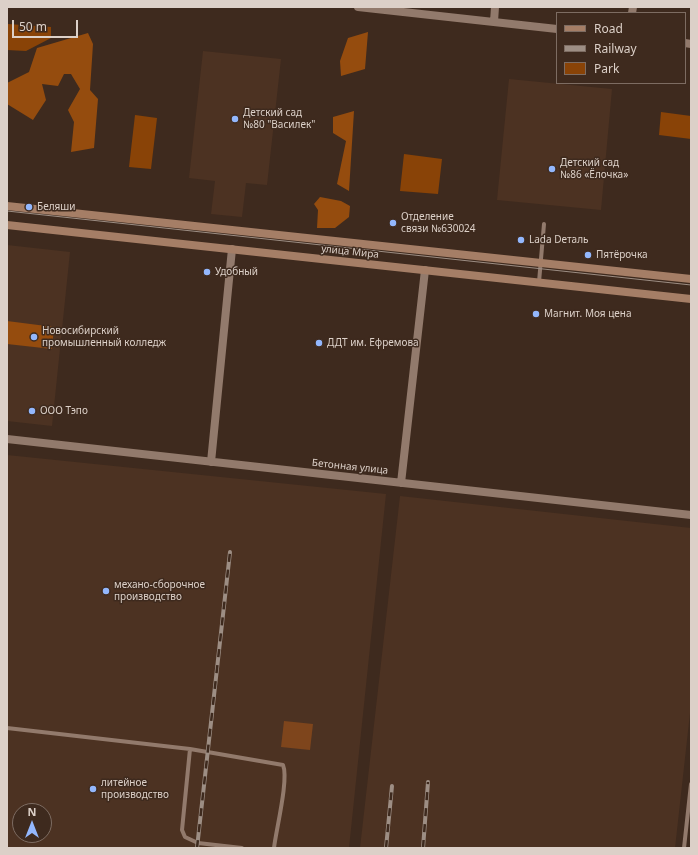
<!DOCTYPE html>
<html>
<head>
<meta charset="utf-8">
<style>
  body { margin:0 }
  #map { position:relative; width:698px; height:855px; overflow:hidden; background:#3e2a1e; font-family:"Noto Sans",sans-serif }
  canvas { display:block }
  .frame { position:absolute; inset:0; border:8px solid #dcd0c8; pointer-events:none }
  .legend { position:absolute; left:556px; top:12px; width:130px; height:72px; box-sizing:border-box; background:#3e2a1e; border:1px solid #7d6c62; margin:0; padding:5px 7px; list-style:none; font-size:12px; color:#dcd0c8 }
  .legend li { display:flex; align-items:center; gap:8px; height:20px }
  .legend b { width:20px; border:1px solid #7d6c62 }
  .north { position:absolute; left:12px; top:803px; width:40px; height:40px; box-sizing:border-box; background:#3e2a1e; border:1px solid #7d6c62; border-radius:50%; rotate:0deg; font-size:11px; font-weight:700; line-height:16px; text-align:center; color:#dcd0c8 }
  .north::after { content:''; display:block; margin:auto; width:14px; height:18px; background:#93b7fd; clip-path:polygon(50% 0,100% 100%,50% 72%,0 100%) }
  .scale { position:absolute; left:12px; top:20px; width:66px; height:18px; box-sizing:border-box; border:2px solid #dcd0c8; border-top:0; padding-left:5px; font-size:12px; line-height:14px; white-space:nowrap; color:#dcd0c8; -webkit-text-stroke:3px #3e2a1e; paint-order:stroke }
</style>
</head>
<body>
<div id="map">
<canvas width="698" height="855"></canvas>
<div class="frame"></div>
<ul class="legend">
<li><b style="height:5px;background:#a57e66"></b>Road</li>
<li><b style="height:5px;background:#9d8e84"></b>Railway</li>
<li><b style="height:11px;background:#894307"></b>Park</li>
</ul>
<div class="north">N</div>
<div class="scale">50 m</div>
</div>
<script>
const ctx = document.querySelector('canvas').getContext('2d');
ctx.lineJoin = 'round';
function paint(path, color) { ctx.fillStyle = color; ctx.fill(path, 'evenodd'); }
function stroke(path, color, width, dash) { ctx.strokeStyle = color; ctx.lineWidth = width; ctx.lineCap = dash ? 'butt' : 'round'; ctx.setLineDash(dash || []); ctx.stroke(path); }
function drawText(font, color, halo, rows, align = 'center') {
  ctx.font = font + ' "Noto Sans",sans-serif'; ctx.lineWidth = 3; ctx.setLineDash([]); ctx.textBaseline = 'middle'; ctx.strokeStyle = halo; ctx.fillStyle = color; for (const [text, x, y, turn = 0] of rows) {
    ctx.save(); ctx.translate(x, y); ctx.rotate((+turn || 0) * Math.PI / 180); ctx.textAlign = isNaN(turn) ? turn : align; if (halo) ctx.strokeText(text, 0, 0); ctx.fillText(text, 0, 0); ctx.restore();
  }
}
paint(new Path2D(`
  M203 51 281 59 267 185 246 183 242 217 211 214 215 181 189 178Z
  M509 79 612 89 601 210 497 200Z
  M7 245 70 252 52 426 7 421Z
  M7 455 386 494 349 848H7ZM20 811H44V835H20Z
  M400 496 691 528V704L675 848H360Z`), '#4c3222');
paint(new Path2D(`
  M8 24 51 27V38L26 51 7 50Z
  M661 112 691 116V139L659 135Z
  M135 115 157 118 151 169 129 167Z
  M404 154 442 159 438 194 400 191Z`), '#894307');
paint(new Path2D(`
  M368 32 365 69 341 76 340 61 348 38Z
  M88 33 93 44 90 90 98 99 94 148 71 152 74 122 68 110 80 89 71 74H64L58 86 42 84 46 100 33 120 7 104V83L29 72 37 48Z
  M354 111 349 191 337 184 346 141 333 133V117Z
  M320 197 341 201 350 206 349 217 335 228H317L318 210 314 204Z
  M7 321 54 327 52 349 7 344Z`), '#954c0e');
paint(new Path2D(`
  M284 721 313 724 310 750 281 747Z`), '#7e451c');
stroke(new Path2D(`
  M539 282 544 224
  M7 728 190 749 283 765C289 779 276 830 274 848
  M190 749 182 830 185 837 198 843 242 848
  M684 848 691 784`), '#927a6c', 4);
stroke(new Path2D(`
  M358 7 557 29
  M632 13 633 7
  M494 22 495 7
  M685 43 691 44
  M7 439 691 515
  M211 462 232 249
  M401 483 425 270`), '#927a6c', 8);
stroke(new Path2D(`
  M7 206 691 279
  M7 225 691 299`), '#a57e66', 8);
stroke(new Path2D(`
  M7 211 691 285`), '#9d8e84', 1);
const rail = new Path2D(`
  M197 848 230 552
  M386 848 392 786
  M423 848 428 782`);
stroke(rail, '#9d8e84', 4);
stroke(rail, '#3e2a1e', 2.5, [8]);
for (const [x, y, r, color] of [
  [235,119,4,"#93b7fd"],
  [552,169,4,"#93b7fd"],
  [29,207,4,"#93b7fd"],
  [393,223,4,"#93b7fd"],
  [521,240,4,"#93b7fd"],
  [588,255,4,"#93b7fd"],
  [207,272,4,"#93b7fd"],
  [536,314,4,"#93b7fd"],
  [34,337,4,"#93b7fd"],
  [319,343,4,"#93b7fd"],
  [32,411,4,"#93b7fd"],
  [106,591,4,"#93b7fd"],
  [93,789,4,"#93b7fd"]
]) { const dot = new Path2D(); dot.arc(x, y, r, 0, 2 * Math.PI); ctx.fillStyle = color; ctx.fill(dot); stroke(dot, '#3e2a1e', 1.5); }
drawText('10px', '#dcd0c8', '#3e2a1e', [
  ["Детский сад",243,113],
  ["№80 \"Василек\"",243,125],
  ["Детский сад",560,163],
  ["№86 «Ёлочка»",560,175],
  ["Беляши",37,207],
  ["Отделение",401,217],
  ["связи №630024",401,229],
  ["Lada Dеталь",529,240],
  ["Пятёрочка",596,255],
  ["Удобный",215,272],
  ["Магнит. Моя цена",544,314],
  ["Новосибирский",42,331],
  ["промышленный колледж",42,343],
  ["ДДТ им. Ефремова",327,343],
  ["ООО Тэпо",40,411],
  ["механо-сборочное",114,585],
  ["производство",114,597],
  ["литейное",101,783],
  ["производство",101,795]
], 'left');
drawText('10px', '#dcd0c8', '#3e2a1e', [
  ["улица Мира",350,252,6],
  ["Бетонная улица",350,467,6]
]);
</script>
</body>
</html>
